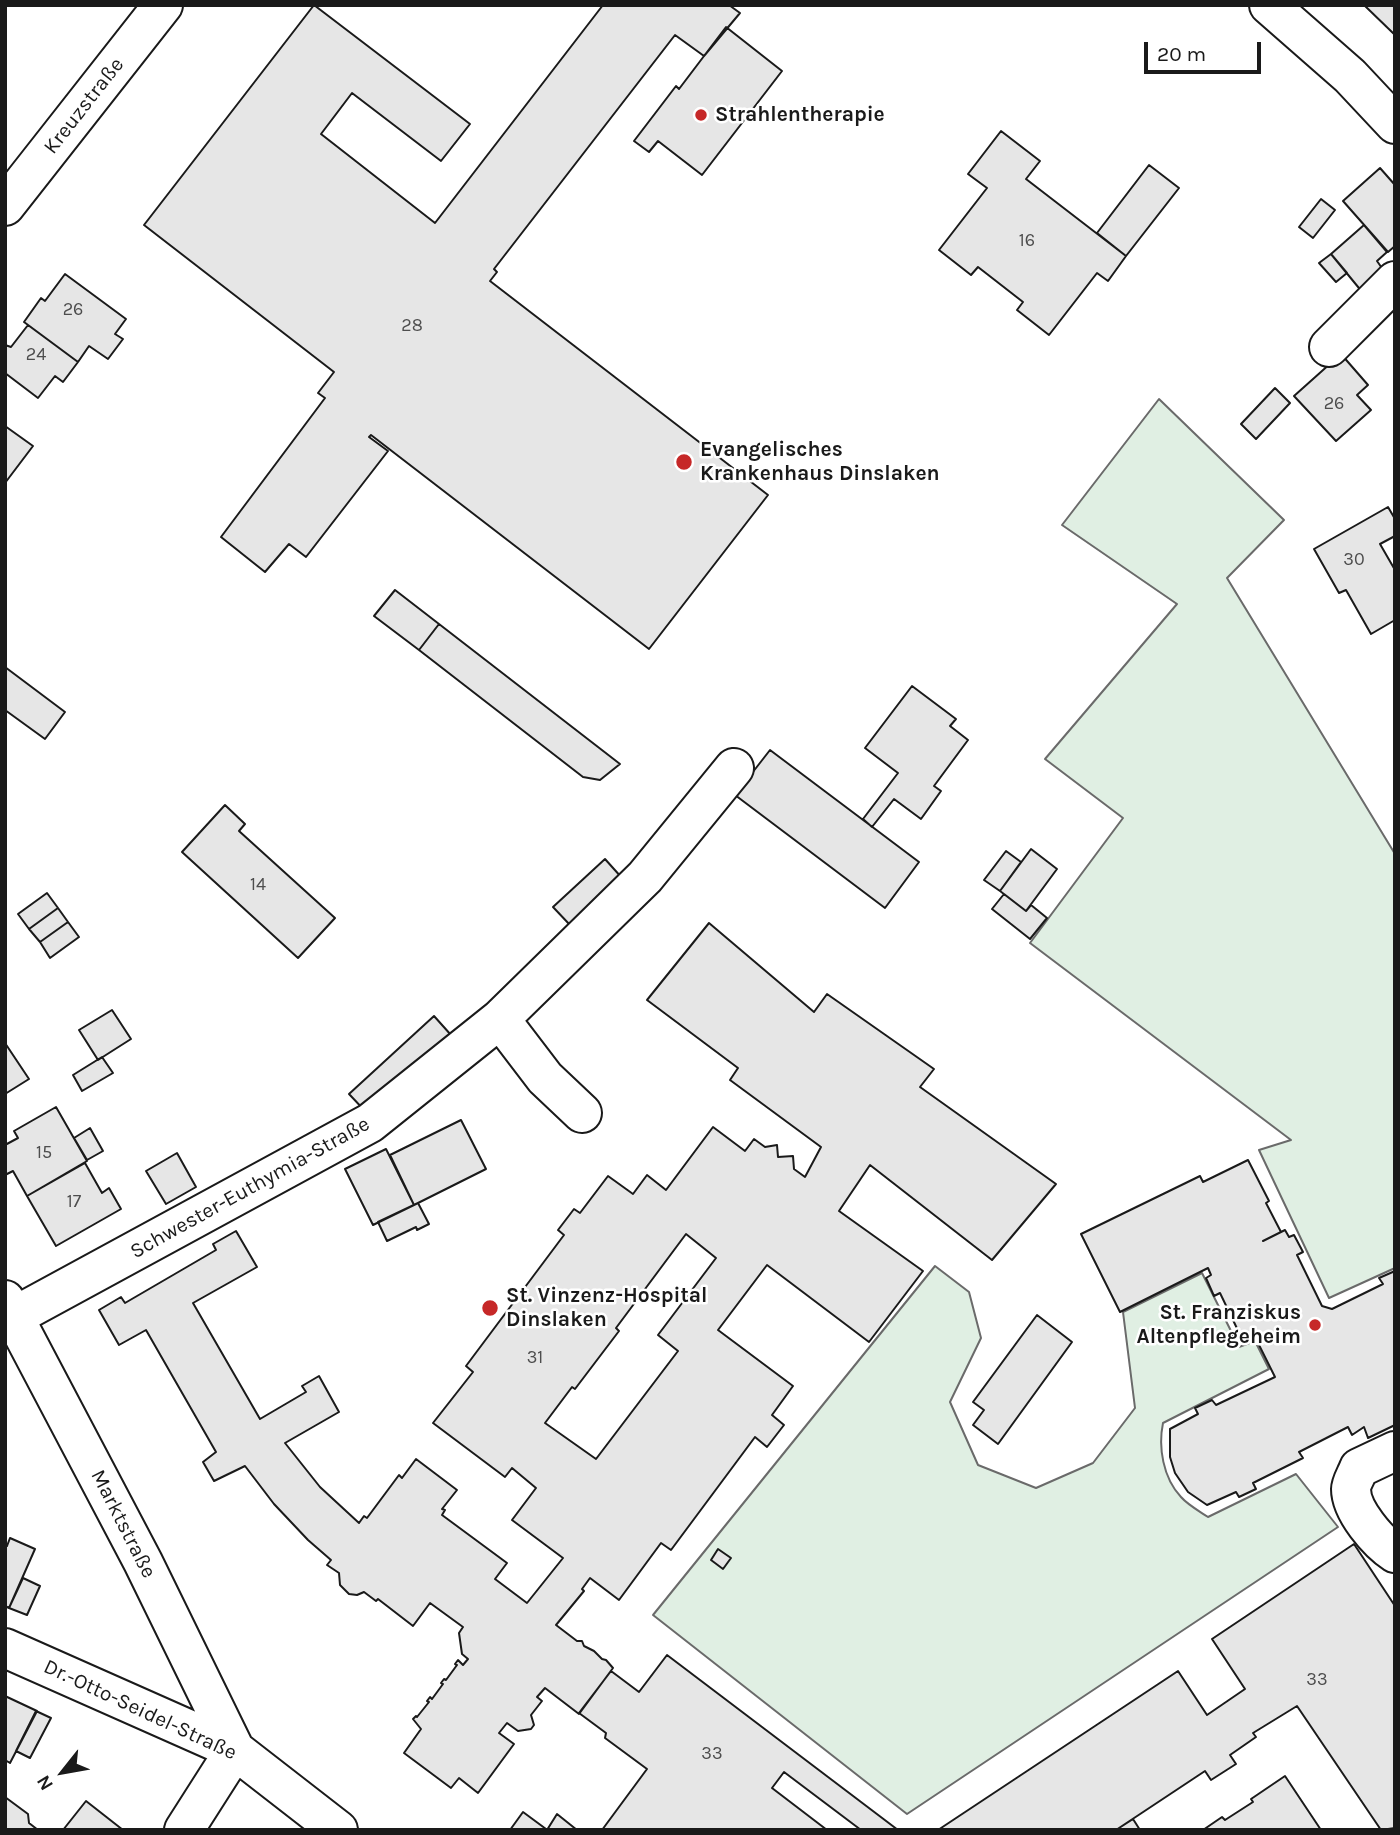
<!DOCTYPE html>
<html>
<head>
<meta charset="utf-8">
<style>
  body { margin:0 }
  #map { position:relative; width:1400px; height:1835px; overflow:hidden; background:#fff; font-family:Karla,sans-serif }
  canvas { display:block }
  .frame { position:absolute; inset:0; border:7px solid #1a1a1a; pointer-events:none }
  .north { position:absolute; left:28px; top:1737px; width:70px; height:70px; -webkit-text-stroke:5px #fff; paint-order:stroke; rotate:239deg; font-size:19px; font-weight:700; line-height:28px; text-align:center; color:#1a1a1a }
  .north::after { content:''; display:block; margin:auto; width:24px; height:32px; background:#1a1a1a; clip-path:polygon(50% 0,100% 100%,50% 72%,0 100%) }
  .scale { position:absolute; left:1144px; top:42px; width:117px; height:32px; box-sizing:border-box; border:4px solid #1a1a1a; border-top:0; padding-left:9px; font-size:21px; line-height:24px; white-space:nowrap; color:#1a1a1a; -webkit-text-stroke:5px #fff; paint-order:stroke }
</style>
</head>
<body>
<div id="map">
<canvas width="1400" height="1835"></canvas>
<div class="frame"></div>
<div class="north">N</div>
<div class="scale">20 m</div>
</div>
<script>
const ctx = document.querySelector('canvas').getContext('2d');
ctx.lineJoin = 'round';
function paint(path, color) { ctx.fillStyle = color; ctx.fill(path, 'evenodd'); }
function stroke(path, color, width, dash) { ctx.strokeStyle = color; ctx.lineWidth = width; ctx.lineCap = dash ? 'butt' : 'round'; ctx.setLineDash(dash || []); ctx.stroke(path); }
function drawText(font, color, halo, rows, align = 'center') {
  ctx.font = font + ' Karla,sans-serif'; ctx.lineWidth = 5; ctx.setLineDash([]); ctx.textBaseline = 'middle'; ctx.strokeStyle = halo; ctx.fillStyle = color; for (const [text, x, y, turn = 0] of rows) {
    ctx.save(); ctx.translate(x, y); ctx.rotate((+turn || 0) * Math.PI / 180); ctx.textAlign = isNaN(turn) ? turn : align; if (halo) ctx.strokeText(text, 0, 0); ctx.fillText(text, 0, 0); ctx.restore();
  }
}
const green = new Path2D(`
  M1159 399 1284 520 1227 578 1395 854V1268L1329 1298 1259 1150 1291 1140 1030 943 1123 818 1045 759 1177 604 1062 525Z
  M935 1266 969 1292 981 1338 950 1402 978 1465 1036 1488 1093 1463 1135 1408 1123 1312 1202 1273 1239 1347 1255 1341 1269 1369 1163 1423C1158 1447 1163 1478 1181 1497 1188 1505 1199 1511 1208 1517L1296 1474 1338 1527 907 1814 653 1615Z`);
paint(green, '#e0efe3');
stroke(green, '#6a6a6a', 2);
const building = new Path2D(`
  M314 5 470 124 441 161 352 93 321 134 435 223 603 5H729L740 13 704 56 675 35 494 269 497 272 490 281 768 495 649 649 371 435 369 437 388 451 306 557 289 544 265 572 221 537 325 398 318 393 334 372 144 225Z
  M1364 5H1395V35Z
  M726 27 782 71 702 175 658 141 649 152 634 141 676 86 679 89Z
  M1001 131 1040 161 1026 179 1126 256 1108 281 1097 273 1049 335 1017 310 1023 302 978 267 971 275 939 250 987 188 968 174Z
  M1149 165 1179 188 1126 256 1097 233Z
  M1380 168 1395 185V246L1388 252 1343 201Z
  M1321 199 1335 210 1313 238 1299 227Z
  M1364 225 1387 252 1377 261 1384 271 1363 293 1331 254Z
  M1331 254 1347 273 1336 282 1319 263Z
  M65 274 126 319 115 334 123 339 108 359 89 346 78 362 24 322 41 298 45 301Z
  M28 325 78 362 63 382 55 376 38 398 5 373V345L11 347Z
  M1341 354 1368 385 1357 395 1371 410 1336 441 1294 396Z
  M1275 388 1290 403 1256 439 1241 424Z
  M5 426 33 446 5 483Z
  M1388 507 1395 519V536L1380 544 1395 570V620L1371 634 1346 590 1339 593 1314 549Z
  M395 590 439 624 419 650 374 616Z
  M439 624 620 764 600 780 583 777 419 650Z
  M5 667 65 712 45 739 5 710Z
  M912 686 956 719 950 726 968 740 934 786 941 791 921 819 894 799 872 827 863 819 898 773 865 748Z
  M770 750 919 862 885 908 735 795Z
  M225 805 245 824 239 831 335 918 298 958 182 852Z
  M1031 849 1057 869 1026 911 1000 891Z
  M1006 851 1021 862 1000 891 984 880Z
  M605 859 622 878 570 925 553 907Z
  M47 893 58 908 29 929 18 914Z
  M1004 894 1026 911 1031 905 1047 918 1030 939 992 909Z
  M58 908 68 922 40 942 29 929Z
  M68 922 79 937 50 958 40 942Z
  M709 923 814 1012 827 994 934 1069 920 1087 1056 1184 992 1260 870 1165 839 1211 923 1271 869 1342 767 1265 718 1330 793 1386 772 1415 784 1425 767 1447 755 1437 671 1550 661 1543 619 1600 590 1578 582 1589 584 1591 556 1625 577 1641H582L584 1646 594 1651 602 1659 606 1660 613 1668 579 1714 545 1688 537 1697 542 1701 531 1715 534 1725 531 1729 518 1731 507 1723 499 1733 514 1744 478 1793 459 1778 451 1788 404 1753 421 1729 413 1719 416 1716 417 1717 429 1702 427 1701 430 1697 432 1699 443 1684 441 1683 444 1679 446 1680 457 1665 455 1664 458 1660 463 1665 468 1659 462 1654 459 1633 463 1627 430 1603 413 1626 378 1599 376 1601 364 1592 357 1595 349 1594 340 1585 339 1573 327 1565 331 1560 308 1540 274 1504 245 1466 214 1481 203 1462 216 1452 146 1330 119 1345 99 1310 121 1297 125 1303 216 1250 213 1244 236 1231 257 1267 193 1303 260 1419 306 1392 302 1386 319 1376 339 1412 285 1443 320 1487 359 1523 364 1516 367 1518 399 1475 402 1478 416 1459 457 1490 442 1509 445 1510 442 1515 507 1563 495 1579 527 1603 563 1558 512 1520 536 1488 512 1468 505 1477 433 1423 473 1372 466 1366 564 1235 558 1230 574 1209 580 1213 608 1176 633 1194 647 1175 666 1190 713 1127 745 1151 754 1139 765 1147 777 1145 778 1157 793 1156 794 1169 805 1177 821 1147 730 1080 738 1068 647 1000ZM686 1234 716 1258 658 1335 678 1351 596 1459 545 1423 572 1387 575 1389 619 1331 616 1328Z
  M112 1010 131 1039 98 1060 79 1030Z
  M434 1016 451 1035 366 1112 349 1094Z
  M5 1043 29 1079 5 1094Z
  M102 1057 113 1073 82 1091 73 1075Z
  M56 1107 87 1161 27 1196 13 1171 5 1175V1145L18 1138 14 1131Z
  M461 1120 486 1169 414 1205 390 1155Z
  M90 1128 103 1151 87 1160 74 1138Z
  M386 1149 414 1205 373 1225 345 1169Z
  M177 1153 196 1187 166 1204 146 1171Z
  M1248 1160 1269 1201 1266 1203 1281 1232 1263 1241 1285 1230 1289 1237 1294 1235 1303 1252 1297 1255 1322 1306 1332 1309 1383 1284 1379 1278 1395 1271V1425L1368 1438 1364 1427 1352 1435 1348 1427 1299 1452 1303 1458 1253 1483 1256 1489 1239 1497 1236 1492 1207 1505 1188 1492 1175 1473 1170 1457V1429L1198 1414 1195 1408 1212 1400 1216 1405 1275 1377 1255 1337 1244 1343 1220 1293 1214 1296 1206 1278 1211 1275 1208 1268 1120 1312 1081 1234 1200 1176 1203 1182Z
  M85 1163 102 1193 109 1188 121 1209 56 1246 27 1196Z
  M418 1203 429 1224 417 1230 416 1227 387 1241 378 1222Z
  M1037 1315 1072 1342 998 1444 973 1425 984 1410 973 1402Z
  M10 1538 35 1549 9 1608 5 1606V1545L7 1546Z
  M1354 1544 1395 1606V1828L1381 1830 1297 1706 1253 1733 1256 1737 1230 1755 1236 1764 1211 1780 1205 1771 1116 1830H938L1178 1671 1207 1715 1245 1689 1212 1639Z
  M718 1549 731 1558 723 1569 711 1560Z
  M23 1578 40 1586 27 1615 9 1608Z
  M667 1655 898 1830H861L784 1772 772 1788 827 1830H602L647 1769 605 1738 606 1733 579 1713 611 1671 639 1692Z
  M5 1696 37 1711 10 1763 5 1760Z
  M36 1711 51 1718 30 1758 16 1751Z
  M1285 1776 1321 1830H1203L1222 1817 1225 1820 1253 1802 1251 1799Z
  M5 1797 28 1814 29 1823 38 1830H5Z
  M86 1801 123 1830H63Z
  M523 1812 546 1829 547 1830H510Z
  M557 1814 577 1830H547Z
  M1133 1819 1140 1830H1116Z`);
paint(building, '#e6e6e6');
stroke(building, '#1a1a1a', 2);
const minor = new Path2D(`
  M1269 5 1350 76 1395 124
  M5 206 163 5
  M1329 347 1395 281
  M500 1019 545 1078 582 1113
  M5 1300 143 1562 235 1750 184 1830
  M15 1316 370 1123 500 1019 645 877 734 768
  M1395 1451 1359 1468C1357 1474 1351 1483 1351 1489 1351 1511 1378 1542 1395 1553
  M5 1648 235 1750 338 1830`);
stroke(minor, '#1a1a1a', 42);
stroke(minor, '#fff', 38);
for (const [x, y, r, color] of [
  [701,115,7,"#c62828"],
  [684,462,9,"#c62828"],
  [490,1308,9,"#c62828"],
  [1315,1325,7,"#c62828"]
]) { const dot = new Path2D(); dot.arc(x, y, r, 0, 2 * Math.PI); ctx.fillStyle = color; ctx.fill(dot); stroke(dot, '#fff', 2.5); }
drawText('18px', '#4d4d4d', null, [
  ["16",1027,241],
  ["26",73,310],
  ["28",412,326],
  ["24",36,355],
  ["26",1334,404],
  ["30",1354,560],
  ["14",258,885],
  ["15",44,1153],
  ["17",74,1202],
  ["31",535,1358],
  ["33",1317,1680],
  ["33",712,1754]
]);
drawText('21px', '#1a1a1a', '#fff', [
  ["Kreuzstraße",84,106,-52],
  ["Schwester-Euthymia-Straße",250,1188,-29],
  ["Marktstraße",123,1524,63],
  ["Dr.-Otto-Seidel-Straße",140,1710,25]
]);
drawText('bold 21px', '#1a1a1a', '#fff', [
  ["Strahlentherapie",715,115],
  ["Evangelisches",700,450],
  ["Krankenhaus Dinslaken",700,474],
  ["St. Vinzenz-Hospital",506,1296],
  ["Dinslaken",506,1320],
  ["St. Franziskus",1301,1313,"right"],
  ["Altenpflegeheim",1301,1337,"right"]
], 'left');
</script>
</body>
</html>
